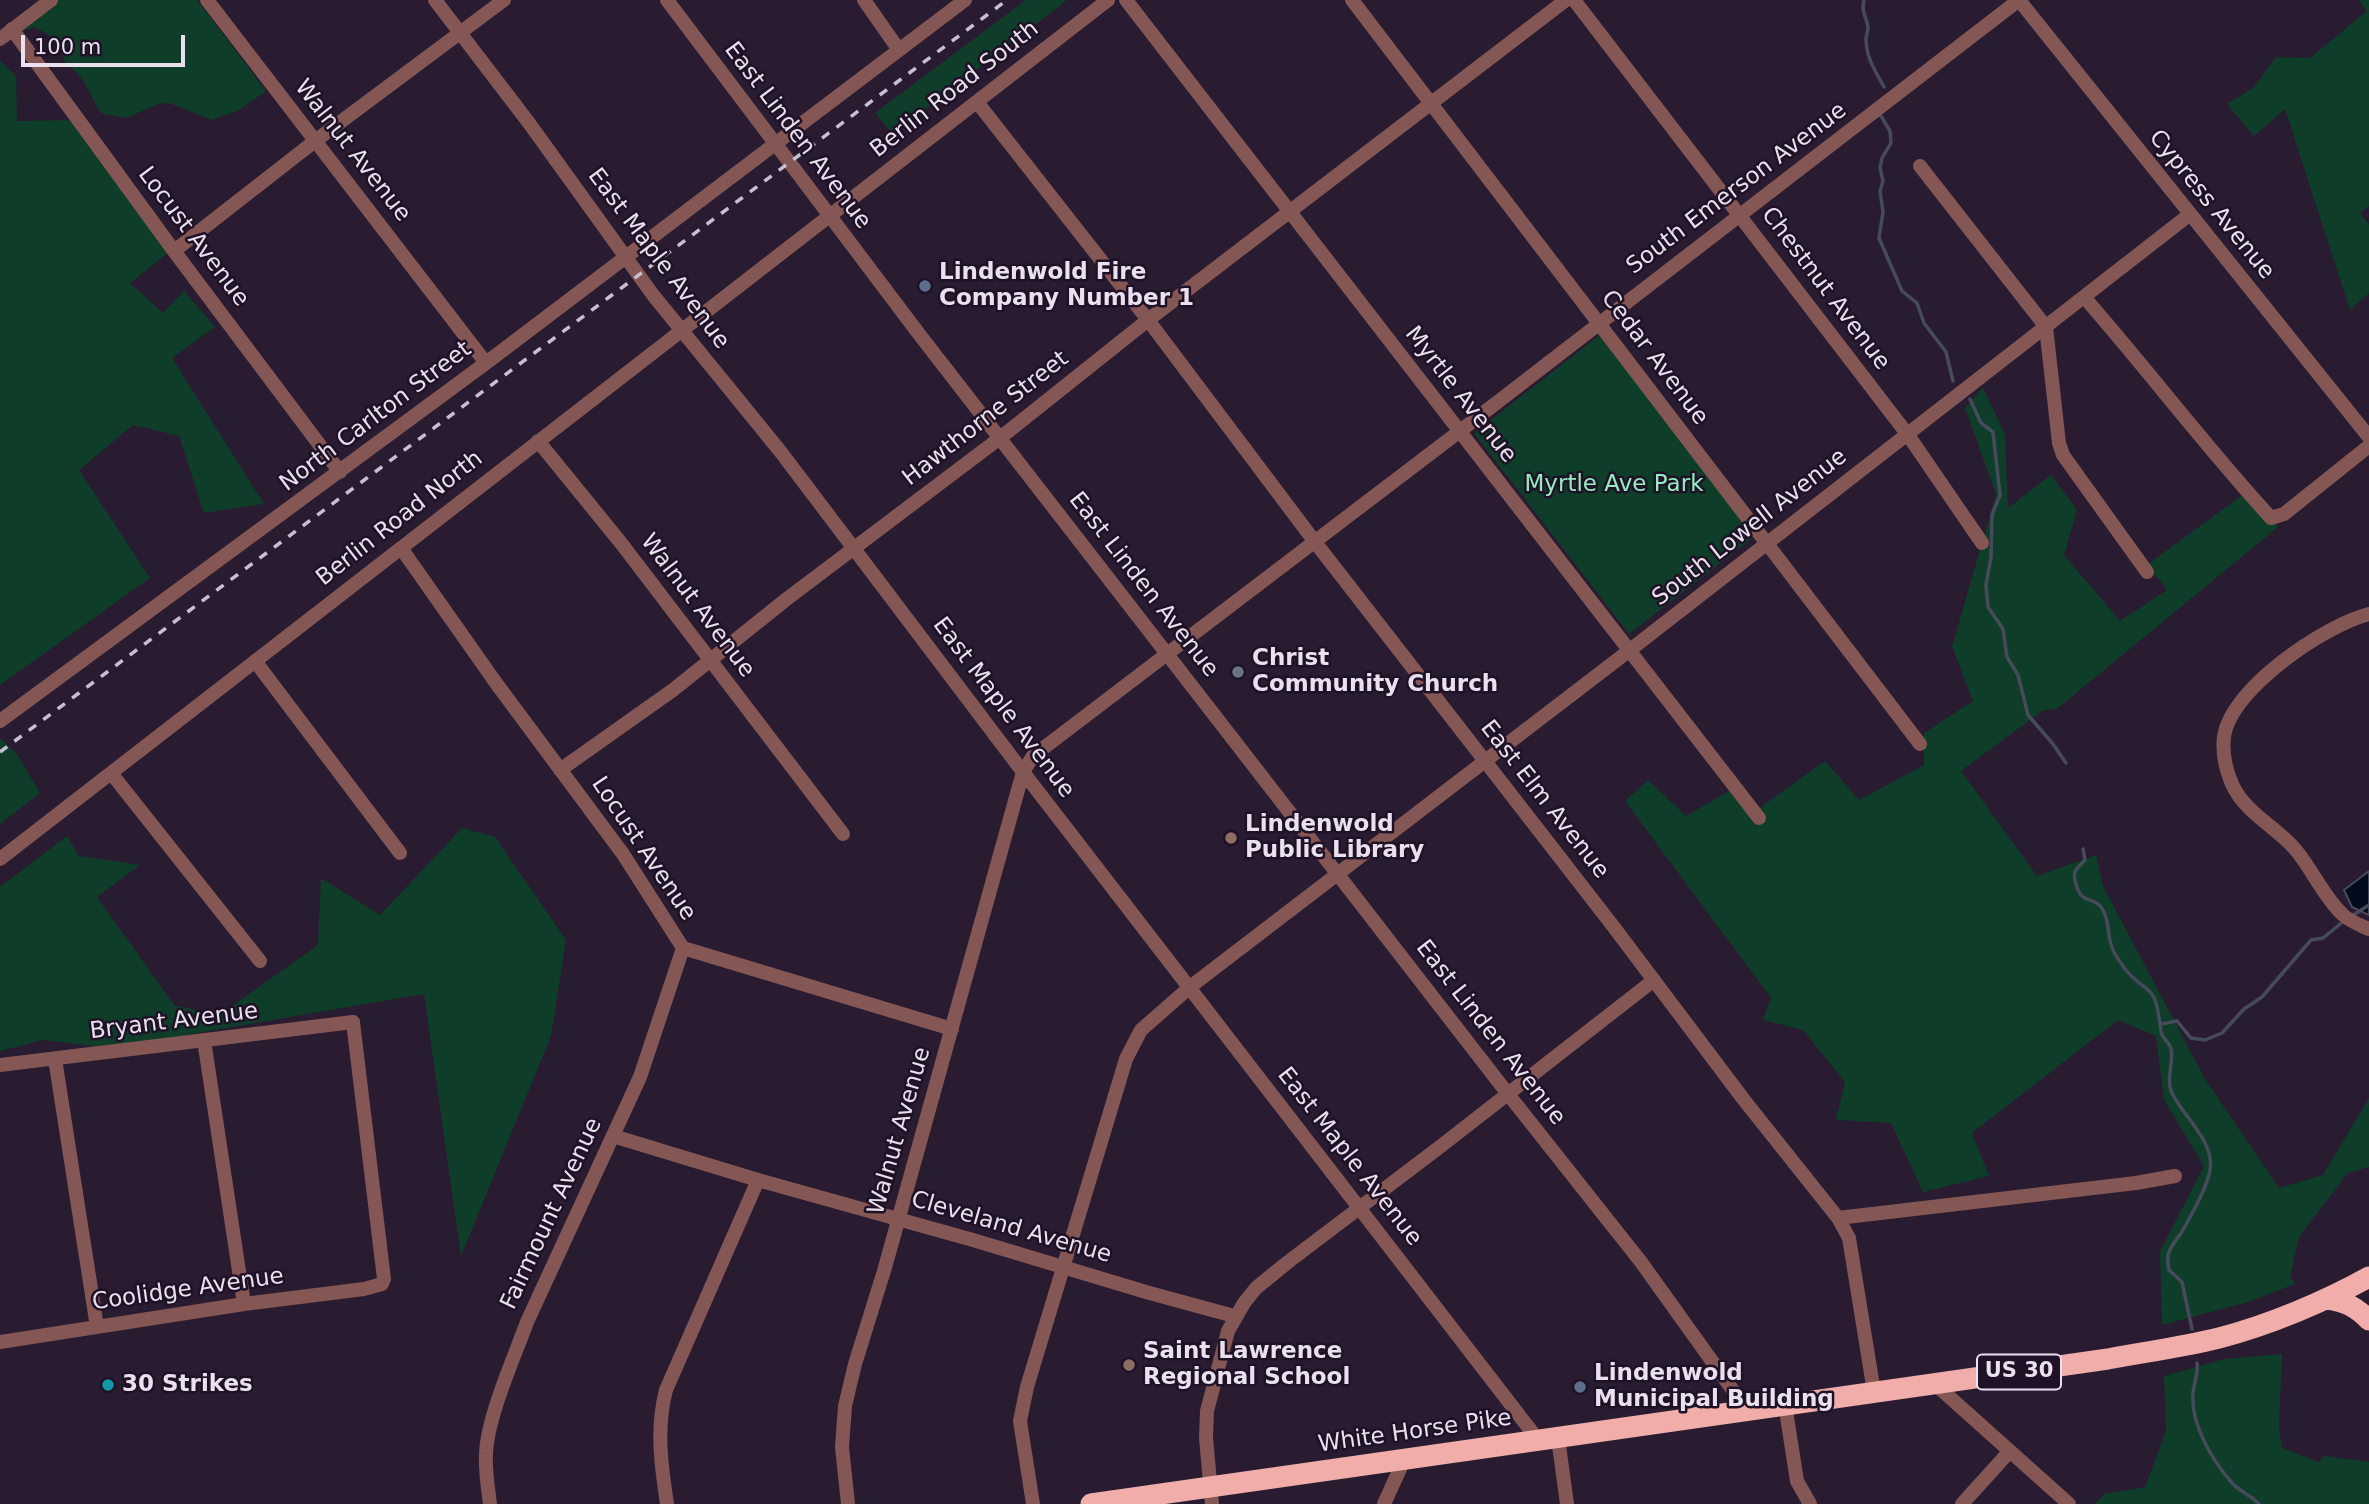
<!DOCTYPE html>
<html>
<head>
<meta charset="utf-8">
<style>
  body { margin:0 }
  #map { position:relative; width:2369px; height:1504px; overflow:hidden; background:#291c30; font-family:"DejaVu Sans",sans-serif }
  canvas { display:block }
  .scale { position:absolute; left:21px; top:35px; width:164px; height:32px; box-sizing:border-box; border:4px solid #eae1ef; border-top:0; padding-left:9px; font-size:21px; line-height:24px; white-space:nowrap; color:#eae1ef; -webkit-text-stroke:5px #1f1226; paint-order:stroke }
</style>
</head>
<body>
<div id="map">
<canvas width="2369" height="1504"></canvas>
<div class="scale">100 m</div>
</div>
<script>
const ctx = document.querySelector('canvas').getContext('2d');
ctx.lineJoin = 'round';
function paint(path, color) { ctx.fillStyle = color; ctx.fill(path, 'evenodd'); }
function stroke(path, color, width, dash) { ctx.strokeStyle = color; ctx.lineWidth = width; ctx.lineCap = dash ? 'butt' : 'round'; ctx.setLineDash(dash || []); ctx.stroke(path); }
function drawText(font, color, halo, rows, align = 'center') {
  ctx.font = font + ' "DejaVu Sans",sans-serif'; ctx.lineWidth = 5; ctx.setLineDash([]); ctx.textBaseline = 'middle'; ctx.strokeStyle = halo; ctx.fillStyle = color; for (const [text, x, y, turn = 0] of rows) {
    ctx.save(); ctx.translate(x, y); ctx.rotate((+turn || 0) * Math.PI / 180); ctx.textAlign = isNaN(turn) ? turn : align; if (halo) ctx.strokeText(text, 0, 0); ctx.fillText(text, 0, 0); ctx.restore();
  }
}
paint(new Path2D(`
  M55 0H197L266 91 239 110 212 120 169 103 158 104 126 118 101 113C90 96 85 76 67 65 57 47 56 35 33 27L21 32Z
  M1026 0H1067L893 134 875 113Z
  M2359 0H2369V206L2360 213 2369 225V293L2350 310 2285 109 2254 136 2227 104 2253 88 2276 57 2310 58 2367 11Z
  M0 61 16 76 17 121 76 120 173 249 130 283 163 313 184 291 215 327 172 358 264 504 204 513 179 436 133 425 79 470 150 578 0 685Z
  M1600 335 1755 536 1629 634 1474 433Z
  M1983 387 2005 435 2008 508 2051 475 2077 510 2064 555 2120 621 2167 590 2147 565 2249 490 2278 527 2058 708 2042 711 1961 771 2037 876 2096 855 2103 886 2205 1079 2279 1188 2323 1175 2369 1098V1167L2348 1173 2299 1237 2290 1276 2295 1284 2248 1302 2162 1325 2160 1251 2204 1166 2164 1100 2156 1036 2118 1020 1972 1133 1989 1176 1923 1192 1891 1123 1836 1120 1845 1082 1803 1030 1763 1020 1771 998 1625 801 1648 780 1686 816 1736 787 1758 809 1825 761 1859 800 1924 765V733L1973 701 1952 647 1996 494 1965 408Z
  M0 738 17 754 40 793 0 824Z
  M462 828 495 837 566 940 551 1036 461 1256 424 994 110 1048 43 1040 0 1051V887L67 836 79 856 140 865 97 897 175 1006 221 1014 318 945 321 878 380 915Z
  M2282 1354 2279 1428 2282 1448 2319 1462 2324 1456 2369 1462V1504H2095L2104 1494 2145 1487 2166 1431 2164 1376 2224 1359Z`), '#0e3d2a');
const water = new Path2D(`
  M2369 871V915L2352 907 2344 890Z`);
paint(water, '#000b1c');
stroke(water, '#464b5b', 2);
stroke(new Path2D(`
  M1864 0C1861 15 1867 16 1868 28 1868 32 1866 36 1866 39 1866 58 1876 72 1884 87
  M1881 116 1890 131 1891 143 1882 158 1880 168 1883 181 1880 191 1883 212 1879 238 1902 291 1917 303 1924 323 1946 352 1953 381
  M1970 399 1981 423 1993 432 2000 495 1992 515 1991 557 1986 585 1988 607 2003 629 2007 657 2018 675 2028 715 2053 744 2066 763
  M2083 849 2085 860C2082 864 2076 868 2075 872 2073 879 2078 893 2083 897 2089 901 2096 900 2101 907 2111 921 2106 938 2114 952 2120 963 2128 974 2137 981 2145 988 2151 990 2155 1000 2159 1011 2159 1020 2161 1031 2161 1038 2170 1042 2171 1049 2174 1062 2166 1077 2171 1091 2181 1115 2215 1140 2210 1170 2208 1185 2192 1214 2184 1228 2175 1245 2164 1248 2169 1270L2182 1282 2192 1329
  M2350 917 2369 905
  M2162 1024 2177 1021 2191 1038 2205 1040 2222 1033 2244 1009 2262 997 2311 940 2323 938 2344 921
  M2197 1363C2199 1374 2193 1384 2193 1395 2191 1425 2213 1462 2233 1484 2240 1491 2251 1496 2259 1504`), '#464b5b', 3.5);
stroke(new Path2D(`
  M207 0 486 363
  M435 0 529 123 653 295 780 451 1023 772 1539 1441
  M667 0 919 334 1508 1094 1641 1262 1747 1410
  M864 0 899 50
  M1126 0 1759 818
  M1352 0 1920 744
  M1574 0 1908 435 1982 543
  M2019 0 2369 437
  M12 29 174 251 340 472
  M0 39 51 0
  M977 102 1148 320 1315 542 1613 926 1744 1100 1838 1218 1849 1238 1874 1392
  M1920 166 2046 327 2059 443 2063 455 2147 572
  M174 251 315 141 504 0
  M2084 297C2148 370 2206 447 2271 518L2284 514 2369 446
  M538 441 621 543 843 834
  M401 548 496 683 623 854 683 948 952 1029
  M2369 614C2325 625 2230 689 2224 737 2222 753 2226 770 2232 784 2245 813 2275 826 2295 849 2312 869 2322 894 2341 913 2348 921 2360 925 2369 929
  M255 661 400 853
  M0 721 486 363 965 0
  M560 770 673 690 788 598 1000 438 1148 320 1566 0
  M111 773 260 961
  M0 859 1108 0
  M204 1040 244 1304
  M55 1059 97 1327
  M0 1065 353 1022 384 1279 382 1284 364 1289 244 1304 0 1342
  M613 1136 758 1180 973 1240 1146 1292 1234 1316
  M1838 1218 2136 1183 2175 1176
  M1936 1385 2069 1504
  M1785 1404 1797 1481 1810 1504
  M1558 1438 1567 1504
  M490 1504C488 1488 485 1471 486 1454 487 1418 514 1358 527 1322L640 1077 683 948
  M667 1504C661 1464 656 1429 666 1390L758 1180
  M848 1504 842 1447 845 1406 855 1364 884 1271 1023 772 1033 756 1460 431 2019 0
  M1033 1504 1020 1421 1027 1387 1126 1059 1141 1030 1190 987 1630 650 2189 215
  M1212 1504 1206 1438 1207 1411 1228 1331 1244 1303 1256 1288 1288 1262 1441 1146 1654 980
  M1384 1504 1404 1460
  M1962 1504 2010 1451`), '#845654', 14);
stroke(new Path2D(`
  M2326 1299C2345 1301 2356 1307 2369 1320
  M1091 1504 2108 1359C2145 1352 2183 1347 2219 1338 2269 1325 2324 1302 2369 1277`), '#f1ada9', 21);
stroke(new Path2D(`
  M0 752 1007 0`), '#c9c0cf', 3.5, [9, 9]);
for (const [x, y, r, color] of [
  [925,286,7,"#5c6f8a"],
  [1238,672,7,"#6b7280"],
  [1231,838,7,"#8d6e63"],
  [1129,1365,7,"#8d6e63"],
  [108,1385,7,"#0f9aa8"],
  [1580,1387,7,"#5c6f8a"]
]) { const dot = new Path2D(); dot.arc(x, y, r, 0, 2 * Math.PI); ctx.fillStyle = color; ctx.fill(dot); stroke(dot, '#1f1226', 2.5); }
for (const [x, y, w] of [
  [2019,1372,84]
]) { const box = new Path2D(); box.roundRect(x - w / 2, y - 17.5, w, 35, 5); ctx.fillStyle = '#1f1226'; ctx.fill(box); stroke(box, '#eae1ef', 2); }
drawText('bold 21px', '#eae1ef', null, [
  ["US 30",2019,1372]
]);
drawText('23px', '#eae1ef', '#1f1226', [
  ["Berlin Road South",955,90,-38],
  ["East Linden Avenue",797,136,53],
  ["Walnut Avenue",352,151,52],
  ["South Emerson Avenue",1737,189,-37],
  ["Cypress Avenue",2211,205,51],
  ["Locust Avenue",193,237,53],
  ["East Maple Avenue",658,259,53],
  ["Chestnut Avenue",1825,289,53],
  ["Cedar Avenue",1654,358,53],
  ["Myrtle Avenue",1460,395,52],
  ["North Carlton Street",376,417,-37],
  ["Hawthorne Street",986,419,-38],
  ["Berlin Road North",400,519,-38],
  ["South Lowell Avenue",1750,528,-38],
  ["East Linden Avenue",1143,585,52],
  ["Walnut Avenue",697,606,53],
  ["East Maple Avenue",1003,708,53],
  ["East Elm Avenue",1544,800,52],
  ["Locust Avenue",643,849,56],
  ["Bryant Avenue",174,1022,-7],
  ["East Linden Avenue",1490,1033,52],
  ["Walnut Avenue",900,1131,-74],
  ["East Maple Avenue",1349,1157,52],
  ["Fairmount Avenue",552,1214,-65],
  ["Cleveland Avenue",1011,1228,16],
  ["Coolidge Avenue",188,1290,-8],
  ["White Horse Pike",1415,1432,-8]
]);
drawText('bold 23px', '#eae1ef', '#1f1226', [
  ["Lindenwold Fire",939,273],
  ["Company Number 1",939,299],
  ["Christ",1252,659],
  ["Community Church",1252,685],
  ["Lindenwold",1245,825],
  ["Public Library",1245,851],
  ["Saint Lawrence",1143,1352],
  ["Regional School",1143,1378],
  ["Lindenwold",1594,1374],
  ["Municipal Building",1594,1400],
  ["30 Strikes",122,1385]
], 'left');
drawText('23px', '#93ecc1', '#1f1226', [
  ["Myrtle Ave Park",1614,485]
]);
</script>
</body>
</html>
